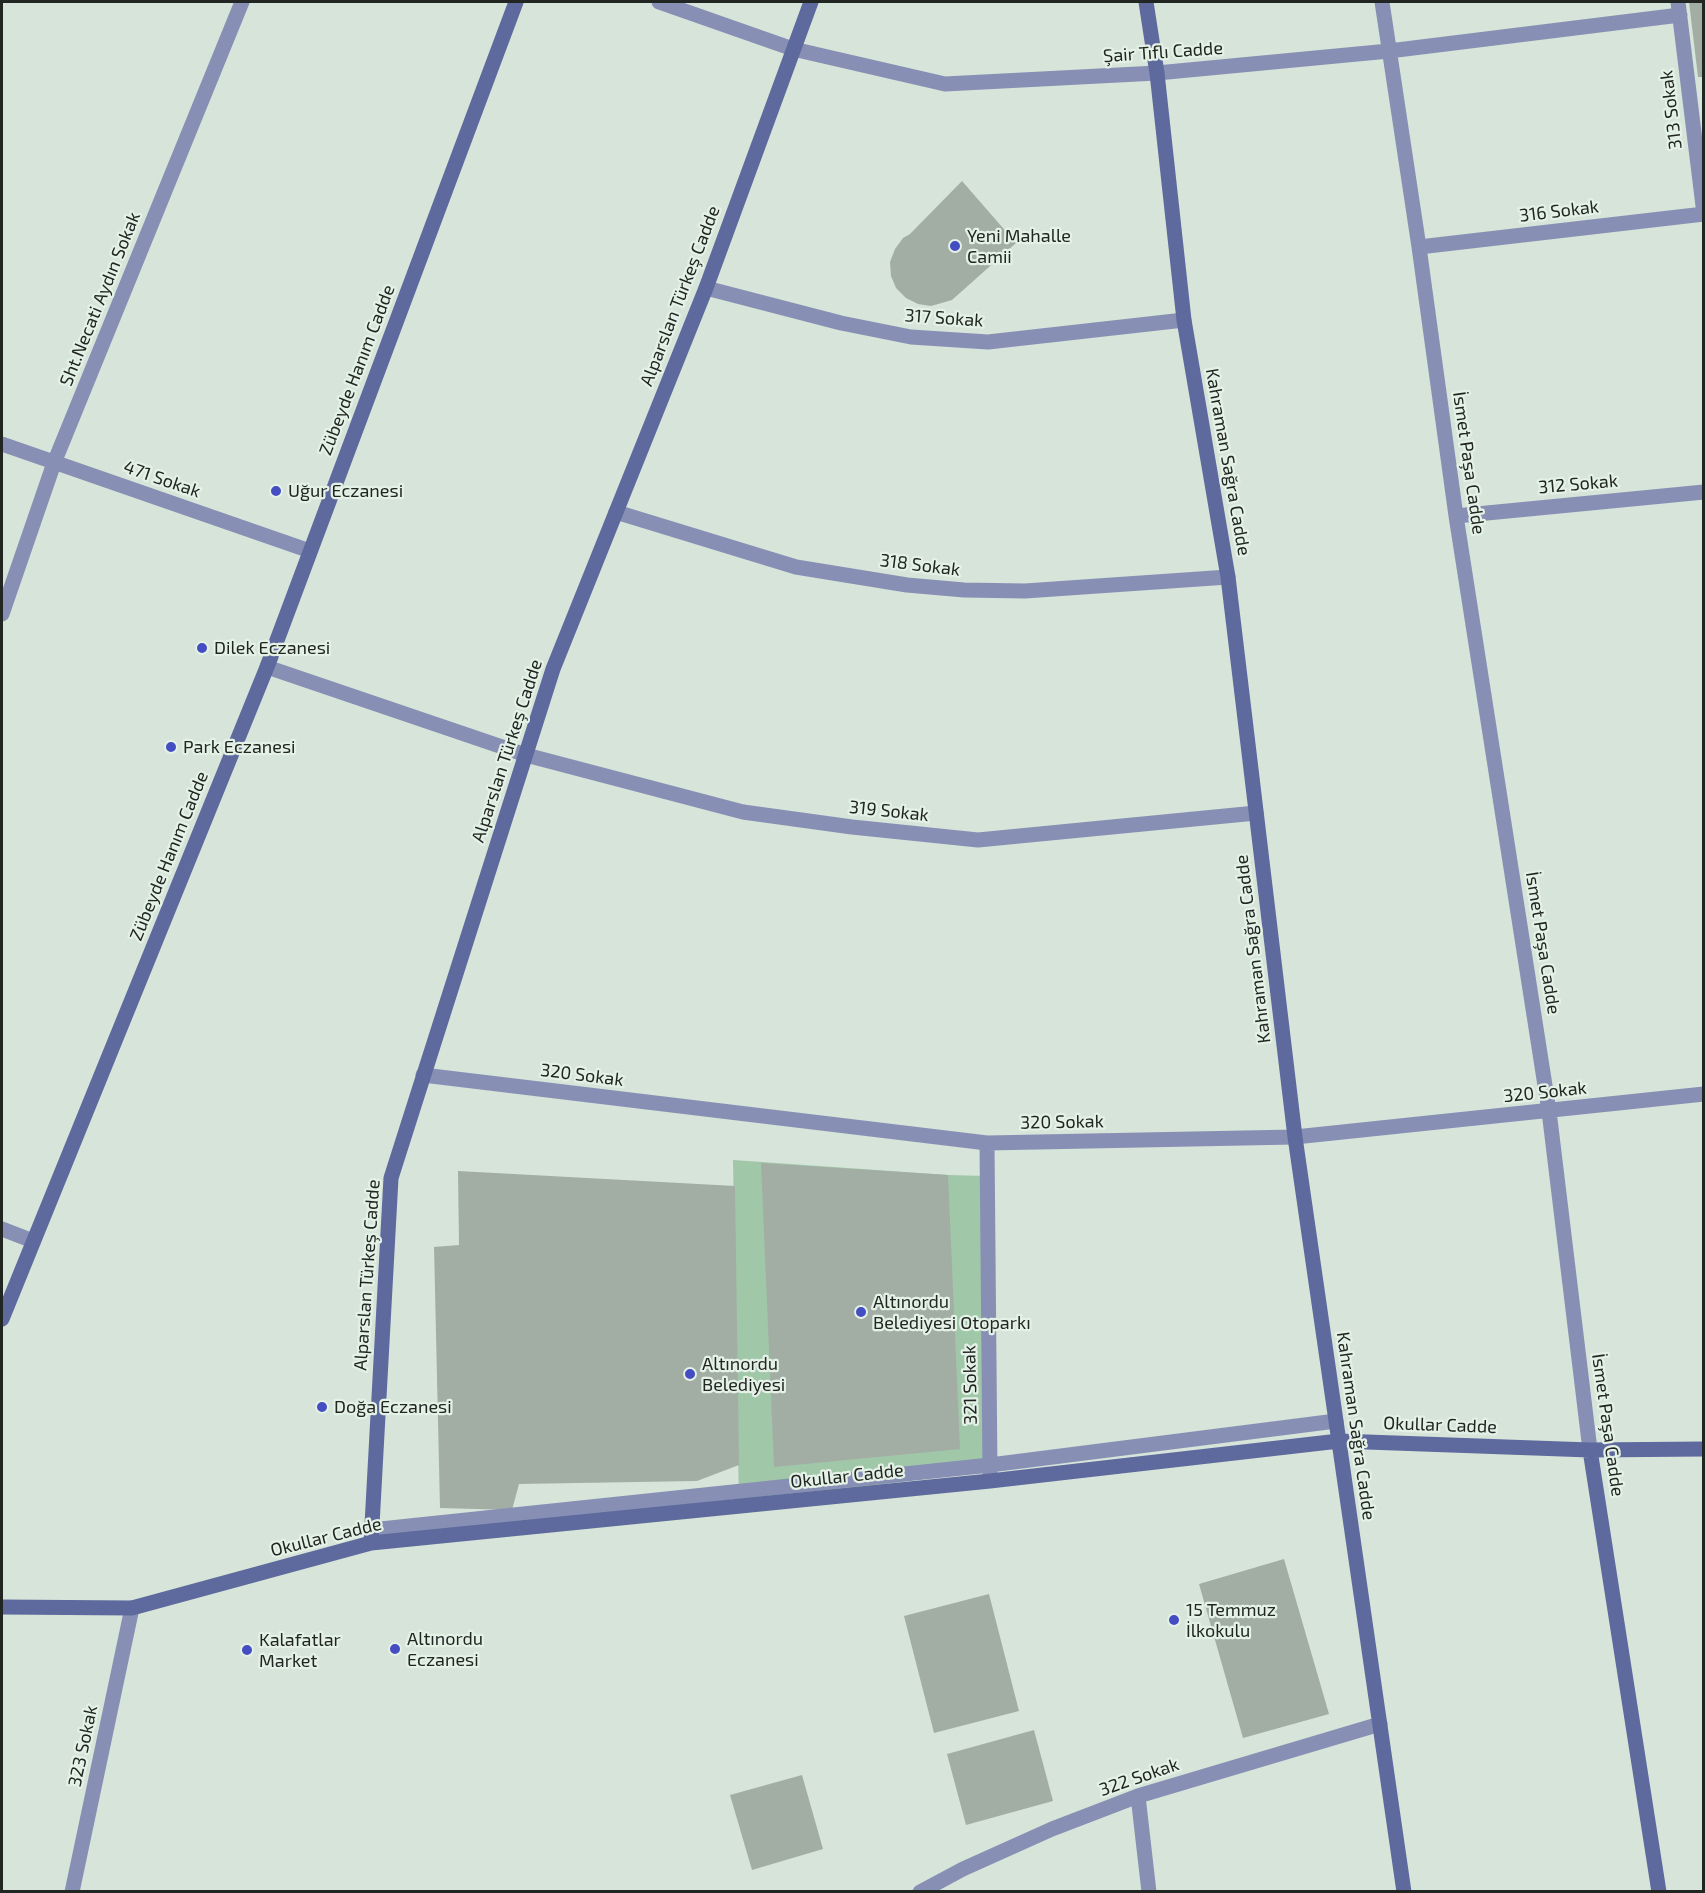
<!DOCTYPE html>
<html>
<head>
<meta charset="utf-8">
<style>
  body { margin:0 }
  #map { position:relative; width:1705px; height:1893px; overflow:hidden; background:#d7e4d9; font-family:"Exo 2",sans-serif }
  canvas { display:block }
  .frame { position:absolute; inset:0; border:3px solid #222622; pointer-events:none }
</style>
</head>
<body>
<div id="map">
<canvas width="1705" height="1893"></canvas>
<div class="frame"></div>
</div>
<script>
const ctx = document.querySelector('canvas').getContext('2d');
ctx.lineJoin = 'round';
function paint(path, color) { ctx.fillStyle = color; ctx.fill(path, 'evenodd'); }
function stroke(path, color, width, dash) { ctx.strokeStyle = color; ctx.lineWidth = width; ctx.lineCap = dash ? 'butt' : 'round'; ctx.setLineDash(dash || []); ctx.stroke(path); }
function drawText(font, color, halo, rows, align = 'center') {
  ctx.font = font + ' "Exo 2",sans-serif'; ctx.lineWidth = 4.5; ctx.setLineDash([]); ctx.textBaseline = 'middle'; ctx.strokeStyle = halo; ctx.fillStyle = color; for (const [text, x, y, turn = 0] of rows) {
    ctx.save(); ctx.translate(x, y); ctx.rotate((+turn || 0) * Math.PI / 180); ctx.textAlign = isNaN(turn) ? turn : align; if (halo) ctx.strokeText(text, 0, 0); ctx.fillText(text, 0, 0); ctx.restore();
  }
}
paint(new Path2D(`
  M733 1160 948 1175 987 1176 990 1465 975 1471 739 1506Z`), '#a1c7a9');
paint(new Path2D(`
  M1689 2H1704V77H1698Z
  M962 181 1016 243 952 300 931 306 918 304 906 298 896 288 891 276 890 262 895 249 903 238 910 234Z
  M761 1163 948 1175 960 1449 774 1467Z
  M458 1171 735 1186 739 1465 697 1481 519 1484 512 1510 440 1508 434 1247 459 1245Z
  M1284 1559 1329 1714 1243 1738 1199 1584Z
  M989 1594 1019 1711 934 1733 904 1616Z
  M1034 1730 1053 1801 966 1825 947 1754Z
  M802 1775 823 1849 752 1870 730 1795Z`), '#a2aea4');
stroke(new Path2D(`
  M659 2 793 49 945 84 1157 73 1389 51 1680 15
  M1382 2 1419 247 1456 516 1549 1111 1590 1450
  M1678 2 1704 214
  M1419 247 1704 214
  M706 288 841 323 911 337 988 342 1184 320
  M2 444 310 551
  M616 512 796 567 907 585 964 590 1025 591 1228 577
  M1456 516 1704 492
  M2 614 54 463 242 2
  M267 667 526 755 743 812 852 827 978 840 1256 813
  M423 1075 987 1143 1295 1137 1704 1094
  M987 1143 990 1473
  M2 1229 33 1241
  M371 1530 990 1465 1336 1421
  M1138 1796 1149 1892
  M72 1892 132 1608
  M920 1892 963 1869 1052 1829 1138 1796 1380 1724`), '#8790b4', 15);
stroke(new Path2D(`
  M1146 2 1157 73 1184 320 1228 577 1295 1137 1404 1892
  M2 1319 267 667 516 2
  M1590 1450 1659 1892
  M371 1543 391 1178 553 669 706 288 811 2
  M2 1607 132 1608 371 1543 990 1481 1339 1441 1590 1450 1704 1449`), '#5e699d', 15);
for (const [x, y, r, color] of [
  [955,246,6,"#444dc1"],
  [276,491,6,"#444dc1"],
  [202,648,6,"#444dc1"],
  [171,747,6,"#444dc1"],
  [861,1312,6,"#444dc1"],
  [690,1374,6,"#444dc1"],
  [322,1407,6,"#444dc1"],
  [1174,1620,6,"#444dc1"],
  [395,1649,6,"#444dc1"],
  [247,1650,6,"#444dc1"]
]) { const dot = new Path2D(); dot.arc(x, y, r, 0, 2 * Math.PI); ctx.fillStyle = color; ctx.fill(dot); stroke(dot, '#e4f1e7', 2); }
drawText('18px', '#222622', '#e4f1e7', [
  ["Şair Tıflı Cadde",1163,52,-4],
  ["313 Sokak",1671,110,-97],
  ["316 Sokak",1559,211,-7],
  ["Alparslan Türkeş Cadde",680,296,-69],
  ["Sht.Necati Aydın Sokak",100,299,-68],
  ["317 Sokak",944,318,4],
  ["Zübeyde Hanım Cadde",357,370,-69],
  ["Kahraman Sağra Cadde",1228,462,80],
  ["İsmet Paşa Cadde",1469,463,82],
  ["471 Sokak",162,479,19],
  ["312 Sokak",1578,484,-5],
  ["318 Sokak",920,565,7],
  ["Alparslan Türkeş Cadde",507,751,-72],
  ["319 Sokak",889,811,6],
  ["Zübeyde Hanım Cadde",169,856,-68],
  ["İsmet Paşa Cadde",1543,943,81],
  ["Kahraman Sağra Cadde",1253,949,-97],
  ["320 Sokak",582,1075,7],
  ["320 Sokak",1545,1092,-6],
  ["320 Sokak",1062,1122,-1],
  ["Alparslan Türkeş Cadde",367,1275,-86],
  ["321 Sokak",970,1385,-91],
  ["Okullar Cadde",1440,1425,2],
  ["İsmet Paşa Cadde",1608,1425,82],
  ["Kahraman Sağra Cadde",1356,1426,82],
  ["Okullar Cadde",847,1476,-6],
  ["Okullar Cadde",326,1537,-14],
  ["323 Sokak",83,1746,-78],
  ["322 Sokak",1139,1777,-19]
]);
drawText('18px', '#222622', '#e4f1e7', [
  ["Yeni Mahalle",967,236],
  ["Camii",967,257],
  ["Uğur Eczanesi",288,491],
  ["Dilek Eczanesi",214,648],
  ["Park Eczanesi",183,747],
  ["Altınordu",873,1302],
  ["Belediyesi Otoparkı",873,1323],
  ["Altınordu",702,1364],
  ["Belediyesi",702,1385],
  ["Doğa Eczanesi",334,1407],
  ["15 Temmuz",1186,1610],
  ["İlkokulu",1186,1631],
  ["Altınordu",407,1639],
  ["Eczanesi",407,1660],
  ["Kalafatlar",259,1640],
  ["Market",259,1661]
], 'left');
</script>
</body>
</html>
